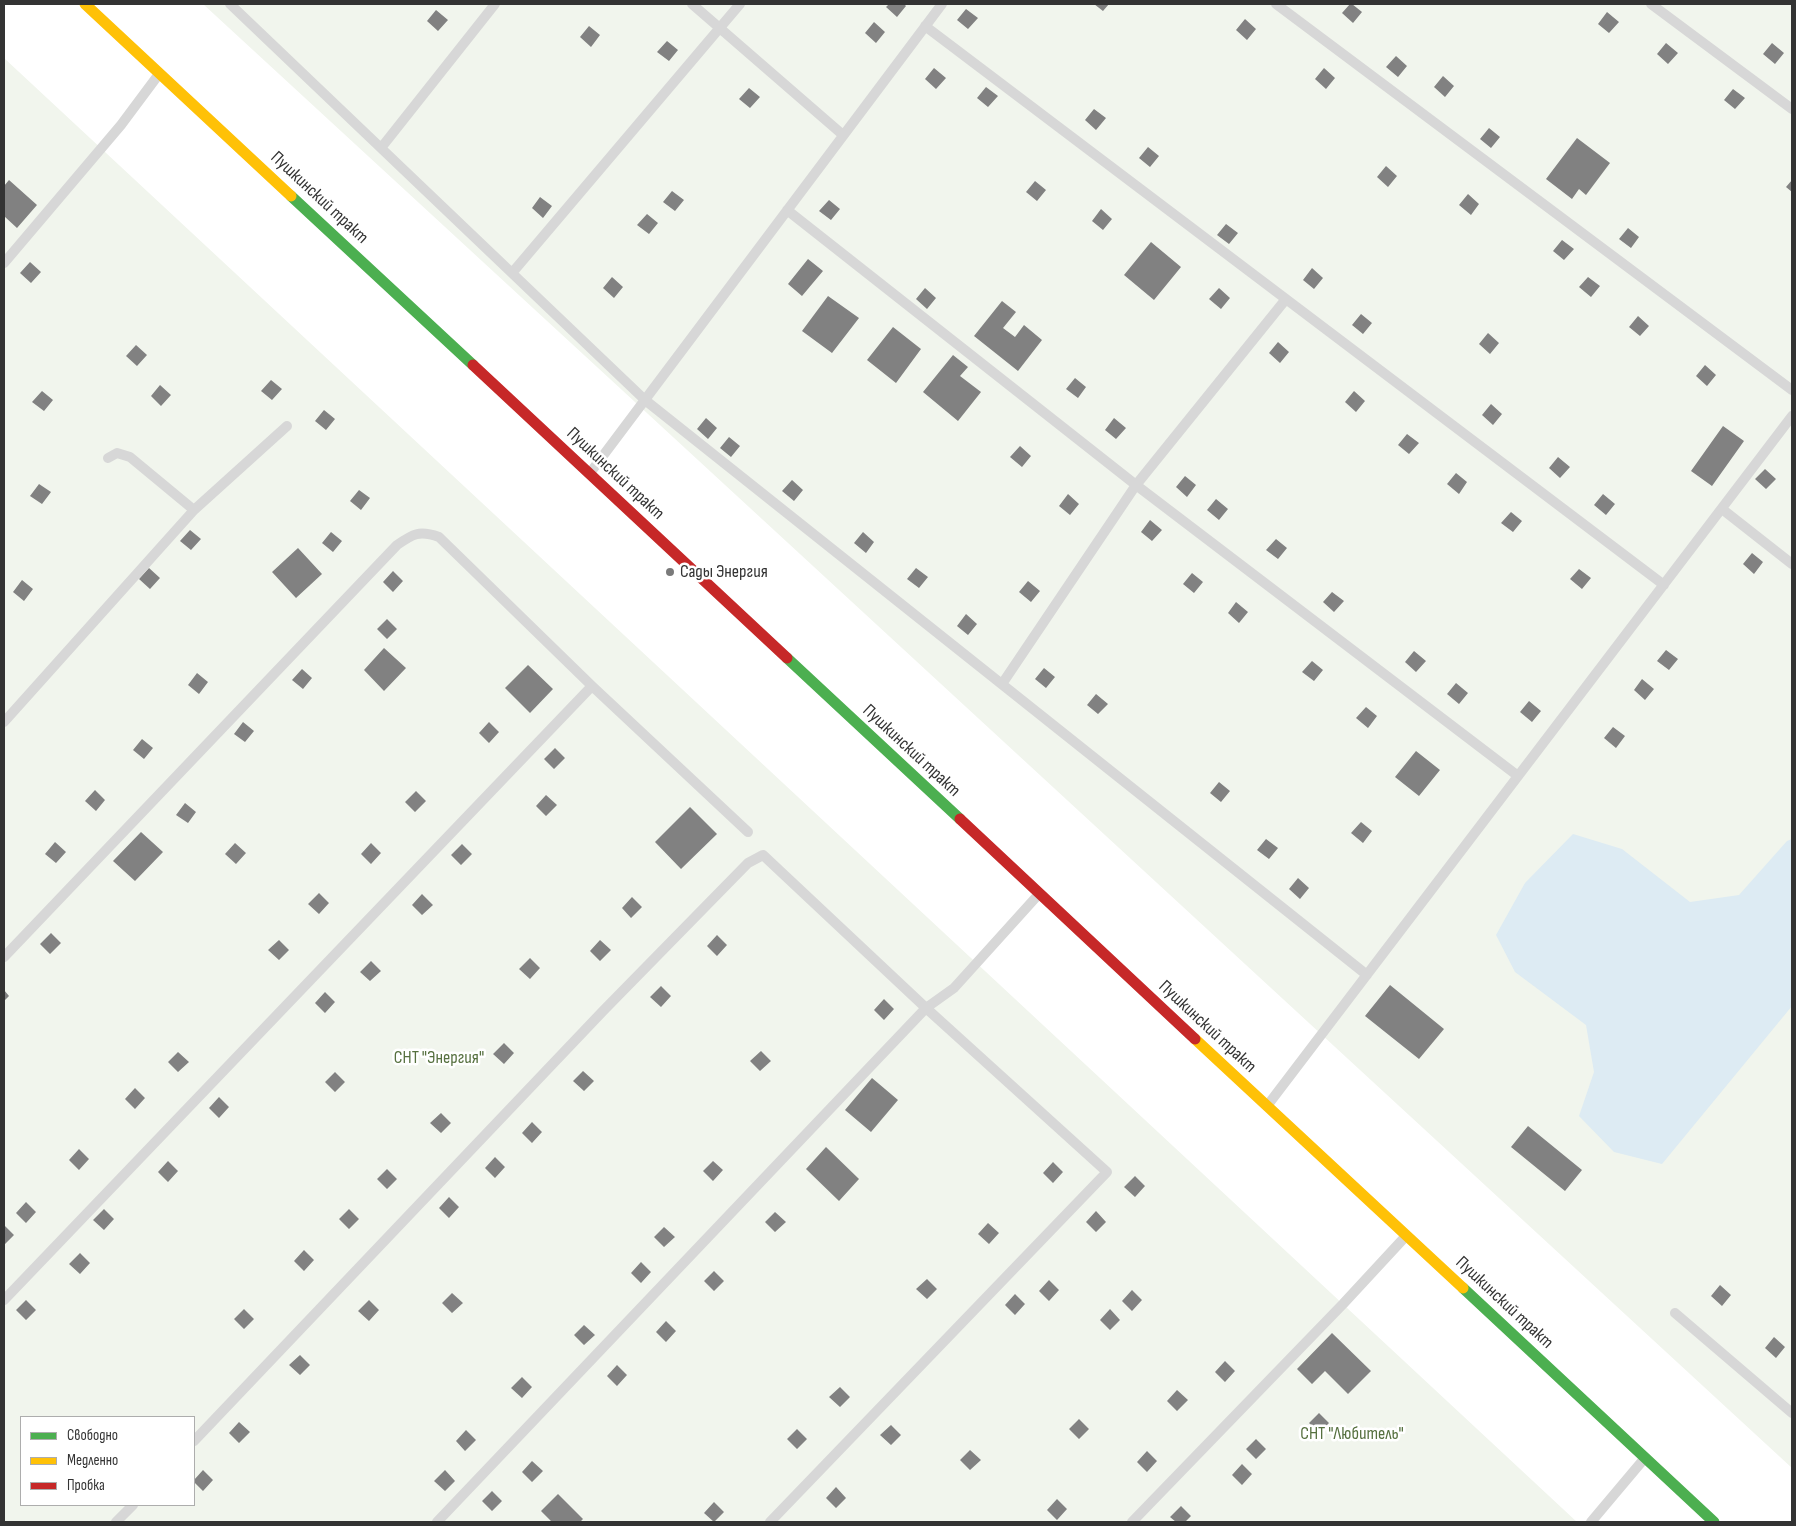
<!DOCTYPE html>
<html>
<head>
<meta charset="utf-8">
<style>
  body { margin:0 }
  #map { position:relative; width:1796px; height:1526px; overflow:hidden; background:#fff; font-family:"Sofia Sans Condensed",sans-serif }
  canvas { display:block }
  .frame { position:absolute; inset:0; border:5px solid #333; pointer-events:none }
  .legend { position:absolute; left:20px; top:1416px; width:175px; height:90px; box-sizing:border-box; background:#fff; border:1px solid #adadad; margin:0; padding:6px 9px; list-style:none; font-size:15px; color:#333 }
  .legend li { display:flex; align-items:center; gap:10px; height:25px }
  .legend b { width:25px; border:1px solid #adadad }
</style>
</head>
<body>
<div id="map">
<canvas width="1796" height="1526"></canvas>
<div class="frame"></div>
<ul class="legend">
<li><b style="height:6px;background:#4caf50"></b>Свободно</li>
<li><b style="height:6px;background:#ffc107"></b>Медленно</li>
<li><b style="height:6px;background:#c62828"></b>Пробка</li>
</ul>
</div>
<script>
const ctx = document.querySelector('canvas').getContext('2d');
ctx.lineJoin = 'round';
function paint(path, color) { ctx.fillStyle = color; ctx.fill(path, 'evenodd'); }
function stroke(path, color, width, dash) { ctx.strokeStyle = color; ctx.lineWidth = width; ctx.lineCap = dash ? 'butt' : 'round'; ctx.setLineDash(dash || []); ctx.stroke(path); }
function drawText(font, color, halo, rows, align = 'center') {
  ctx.font = font + ' "Sofia Sans Condensed",sans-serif'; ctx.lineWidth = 5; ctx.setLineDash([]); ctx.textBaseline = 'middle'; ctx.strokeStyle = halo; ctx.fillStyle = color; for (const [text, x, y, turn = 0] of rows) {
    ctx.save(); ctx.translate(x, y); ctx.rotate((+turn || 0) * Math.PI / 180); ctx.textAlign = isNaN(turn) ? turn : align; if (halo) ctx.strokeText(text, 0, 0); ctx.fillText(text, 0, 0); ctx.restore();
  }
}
paint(new Path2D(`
  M203 4H1792V1468Z
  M4 58 1577 1522H4ZM21 1417H194V1505H21Z`), '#f1f5ed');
paint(new Path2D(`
  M1573 834 1622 849 1690 902 1739 895 1787 841 1792 839V1006L1662 1164 1614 1152 1579 1116 1594 1072 1586 1025 1515 972 1496 935 1525 883Z`), '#ddebf3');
paint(new Path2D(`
  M889 4H904L906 6 897 17 886 7Z
  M1094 4H1109L1103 11Z
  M1350 4H1352L1362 12 1353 23 1342 13Z
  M966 9 978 18 968 29 957 20Z
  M436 10 448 20 438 31 427 21Z
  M1607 12 1619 22 1609 33 1598 24Z
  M1245 19 1256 29 1247 40 1236 30Z
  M874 22 885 32 876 43 865 33Z
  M589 26 600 35 591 47 580 37Z
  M667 41 678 50 669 61 657 52Z
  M1666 43 1678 53 1668 64 1657 54Z
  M1772 43 1784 53 1775 64 1763 54Z
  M1396 56 1407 66 1398 77 1386 67Z
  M934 68 946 78 936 89 925 79Z
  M1324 68 1335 78 1326 89 1315 79Z
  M1443 76 1454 86 1445 97 1434 87Z
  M986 87 998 96 988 107 977 98Z
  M749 88 760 97 750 108 739 99Z
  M1733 89 1745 98 1735 109 1724 100Z
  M1094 109 1106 118 1096 130 1085 120Z
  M1489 128 1500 137 1491 148 1480 139Z
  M1577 138 1610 163 1586 195 1579 189 1572 199 1546 179Z
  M1148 147 1159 156 1150 167 1139 158Z
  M1386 166 1397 176 1388 187 1377 177Z
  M9 180 37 205 17 228 4 216V186Z
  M1792 180V192L1786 187Z
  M1035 181 1046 190 1037 201 1026 192Z
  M672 191 684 200 675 211 663 202Z
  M1468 194 1479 204 1471 215 1459 205Z
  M540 197 552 206 543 218 532 208Z
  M829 200 840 209 831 220 819 211Z
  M1101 209 1112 219 1103 230 1092 221Z
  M647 214 658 223 649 234 637 225Z
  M1226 224 1238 233 1229 244 1217 235Z
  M1628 228 1639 237 1631 248 1619 239Z
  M1562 240 1574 249 1564 260 1553 251Z
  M1151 242 1181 267 1154 300 1124 275Z
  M808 259 823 271 802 296 788 284Z
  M30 262 41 272 31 283 20 273Z
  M1312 268 1323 278 1314 289 1303 280Z
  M612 277 623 287 614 298 603 288Z
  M1588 277 1600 286 1591 297 1579 287Z
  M925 288 936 298 927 309 916 299Z
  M1219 288 1230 298 1221 309 1209 299Z
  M828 296 859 318 832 353 802 331Z
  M1002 301 1016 312 1003 328 1015 337 1024 325 1042 340 1018 371 974 336Z
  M1361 314 1372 323 1363 334 1352 325Z
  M1638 316 1649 326 1640 336 1629 327Z
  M893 327 921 349 896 383 867 360Z
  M1488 333 1499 343 1490 354 1479 344Z
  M1278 342 1289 352 1280 363 1269 353Z
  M136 345 147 355 137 366 126 356Z
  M953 355 968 367 960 376 981 392 958 421 923 392Z
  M1705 365 1716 375 1707 386 1696 376Z
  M1075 378 1086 387 1078 398 1066 389Z
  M271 380 282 389 272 400 261 391Z
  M160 385 171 395 161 406 151 396Z
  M42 391 53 400 44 411 32 402Z
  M1354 391 1365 401 1356 412 1345 402Z
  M1491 404 1502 414 1493 425 1482 415Z
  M324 410 335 419 326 430 315 421Z
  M706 418 717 428 708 439 697 429Z
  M1114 418 1126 428 1116 439 1105 430Z
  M1723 426 1744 441 1712 486 1691 471Z
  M1407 434 1419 443 1409 454 1398 445Z
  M729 437 740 446 731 457 720 448Z
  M1020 446 1031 456 1022 467 1010 457Z
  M1558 457 1570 467 1560 478 1549 468Z
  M1765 469 1776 479 1766 489 1755 479Z
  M1456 473 1467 482 1459 494 1447 484Z
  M1185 476 1196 485 1187 497 1176 487Z
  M792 480 803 490 794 501 782 491Z
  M39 484 51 492 42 504 30 496Z
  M359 490 370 498 361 510 350 501Z
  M1068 494 1079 504 1070 515 1059 506Z
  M1603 494 1615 504 1606 515 1594 505Z
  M1216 499 1228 509 1219 520 1207 510Z
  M1511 512 1522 521 1513 532 1501 523Z
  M1150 520 1162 530 1152 541 1141 532Z
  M190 530 201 539 191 550 180 541Z
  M331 532 342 541 333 552 322 543Z
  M863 532 874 542 866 553 854 543Z
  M1276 539 1287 548 1278 559 1266 550Z
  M298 548 322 574 296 598 272 572Z
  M1752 553 1763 562 1754 574 1743 564Z
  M149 568 160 578 150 589 139 579Z
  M916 568 928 577 919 588 907 579Z
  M1579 569 1591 578 1582 589 1570 579Z
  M393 571 403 581 393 592 383 582Z
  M1192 573 1203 582 1194 593 1183 584Z
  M22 580 33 589 24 601 13 592Z
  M1028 581 1040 591 1031 602 1019 592Z
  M1332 592 1344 601 1334 612 1323 602Z
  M1236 602 1248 612 1239 623 1228 613Z
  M966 614 977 624 968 635 957 626Z
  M387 619 397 629 387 639 377 629Z
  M384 648 406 668 384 691 364 670Z
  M1666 650 1678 659 1669 670 1657 661Z
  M1414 651 1426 661 1416 672 1405 662Z
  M1312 661 1323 670 1314 681 1302 672Z
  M528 665 553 689 530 713 505 688Z
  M1044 668 1055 677 1046 688 1035 679Z
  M302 669 312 678 303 689 292 680Z
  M197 673 208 682 199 694 188 685Z
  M1642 679 1654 689 1645 700 1634 690Z
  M1456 683 1468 693 1459 704 1447 694Z
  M1096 694 1108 704 1098 714 1087 705Z
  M1529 701 1541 711 1532 722 1520 712Z
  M1366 707 1377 716 1368 728 1356 718Z
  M243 722 254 731 245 742 234 734Z
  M489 722 499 732 489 743 479 733Z
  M1613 727 1625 736 1616 748 1604 738Z
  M142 739 153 748 144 759 133 750Z
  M555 748 565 758 554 769 544 759Z
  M1416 751 1440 770 1419 796 1395 777Z
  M1219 782 1230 791 1221 802 1210 793Z
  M95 790 105 800 96 811 85 801Z
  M416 791 426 801 415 812 405 802Z
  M546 795 557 805 546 816 536 806Z
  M185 803 196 812 188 823 176 815Z
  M690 807 717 834 681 869 655 842Z
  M1361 822 1372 831 1363 843 1351 833Z
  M141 832 163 852 135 881 113 861Z
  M1266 839 1278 848 1269 859 1257 850Z
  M55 842 66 852 56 863 45 854Z
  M235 843 246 853 236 864 225 854Z
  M371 843 381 853 371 864 361 854Z
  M462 844 472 854 461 865 451 855Z
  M1298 878 1309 888 1300 899 1289 889Z
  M319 893 329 903 319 914 308 904Z
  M422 894 433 905 422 915 412 905Z
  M632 897 642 907 631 918 622 908Z
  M51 933 61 943 50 954 40 944Z
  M717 935 727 945 717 956 707 946Z
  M279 940 289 950 279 960 268 950Z
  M600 940 611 950 600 961 590 951Z
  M530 958 540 968 530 979 519 969Z
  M371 961 381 971 370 981 360 972Z
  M1390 985 1444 1029 1419 1059 1365 1016Z
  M661 986 671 996 661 1007 650 997Z
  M4 990 9 996 4 1001Z
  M325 992 335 1002 325 1013 315 1003Z
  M884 999 894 1009 884 1020 874 1010Z
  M504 1043 514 1053 504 1064 493 1054Z
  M761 1051 771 1061 760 1071 750 1061Z
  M178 1052 189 1062 178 1072 168 1062Z
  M583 1071 594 1081 584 1091 573 1081Z
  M335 1072 345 1082 335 1092 325 1082Z
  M872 1078 898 1100 871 1132 845 1110Z
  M135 1088 145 1098 135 1109 125 1099Z
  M219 1097 229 1107 219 1118 209 1108Z
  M441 1113 451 1123 441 1133 430 1123Z
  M532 1122 542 1132 532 1143 522 1133Z
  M1528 1126 1582 1170 1565 1191 1511 1147Z
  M826 1147 859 1179 839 1201 806 1169Z
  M79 1149 89 1159 79 1170 69 1160Z
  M495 1157 505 1167 495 1178 485 1168Z
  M168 1161 178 1171 168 1182 158 1172Z
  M713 1161 723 1170 713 1181 703 1171Z
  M1053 1162 1063 1172 1053 1183 1043 1173Z
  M387 1169 397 1179 387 1189 377 1179Z
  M1135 1176 1145 1186 1135 1197 1124 1187Z
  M449 1197 459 1207 449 1218 439 1208Z
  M26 1202 36 1212 26 1223 16 1213Z
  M104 1209 114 1219 104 1230 93 1220Z
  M349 1209 359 1219 349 1229 339 1219Z
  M1096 1211 1106 1222 1096 1232 1086 1222Z
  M775 1212 786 1222 775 1232 765 1222Z
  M988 1223 999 1233 989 1244 978 1234Z
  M4 1225 14 1235 4 1245Z
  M664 1227 675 1237 664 1247 654 1237Z
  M304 1250 314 1260 304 1271 294 1261Z
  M80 1253 90 1263 80 1274 69 1264Z
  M641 1262 651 1272 641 1283 631 1273Z
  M714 1271 724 1281 714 1291 704 1281Z
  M927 1279 937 1289 927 1299 916 1289Z
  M1049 1280 1059 1290 1049 1301 1039 1291Z
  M1720 1285 1731 1295 1722 1306 1711 1296Z
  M1132 1290 1142 1300 1132 1311 1122 1301Z
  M452 1293 463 1303 452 1313 442 1303Z
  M1015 1294 1025 1304 1015 1315 1005 1305Z
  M26 1300 36 1310 26 1320 16 1310Z
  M369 1300 379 1310 369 1321 358 1311Z
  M244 1309 254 1319 244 1329 234 1319Z
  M1110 1309 1120 1320 1110 1330 1100 1320Z
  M666 1321 676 1331 666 1342 656 1332Z
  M584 1325 595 1335 584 1345 574 1335Z
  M1332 1333 1371 1371 1348 1394 1325 1371 1312 1384 1297 1369Z
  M1774 1337 1785 1347 1776 1358 1765 1348Z
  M300 1355 310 1365 300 1375 289 1365Z
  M1225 1361 1235 1371 1225 1382 1215 1372Z
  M617 1365 627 1375 617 1386 607 1376Z
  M522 1377 532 1387 522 1398 511 1388Z
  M840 1387 850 1397 840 1407 829 1397Z
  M1177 1390 1188 1400 1177 1411 1167 1401Z
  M1319 1413 1329 1423 1319 1433 1309 1423Z
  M1079 1419 1089 1429 1079 1439 1069 1429Z
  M239 1422 250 1432 239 1443 229 1433Z
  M891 1425 901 1435 891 1445 880 1435Z
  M797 1429 807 1439 797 1449 787 1439Z
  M466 1430 476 1440 465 1451 456 1441Z
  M1256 1439 1266 1449 1256 1459 1246 1449Z
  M970 1450 981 1460 970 1470 960 1460Z
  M1147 1451 1157 1461 1147 1472 1137 1462Z
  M532 1461 543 1471 532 1482 522 1472Z
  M1242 1464 1252 1474 1242 1485 1232 1475Z
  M203 1470 213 1480 203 1491 194 1482V1480Z
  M445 1470 455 1481 445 1491 434 1481Z
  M836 1487 846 1498 836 1508 826 1498Z
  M492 1491 502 1501 492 1511 482 1501Z
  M558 1494 583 1519 580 1522H552L541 1511Z
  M1057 1499 1067 1509 1057 1520 1047 1510Z
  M714 1502 724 1512 714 1522 704 1513Z
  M1181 1506 1191 1516 1185 1522H1176L1170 1517Z`), '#818181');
stroke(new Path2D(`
  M230 4 645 400 1367 975
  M692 4 843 135
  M1276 4 1792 390
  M1651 4 1792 109
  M925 26 1664 585
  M381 148 495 4
  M787 210 1136 485 1518 776
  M4 263 121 125 159 74
  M512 273 740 4
  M108 458 117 453 130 457 194 510
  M590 473 942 4
  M1722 509 1792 564
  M1002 684 1136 485 1286 299
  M4 722 194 510 287 426
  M4 957 397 545C413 534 419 530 439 537L592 686 748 832
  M1267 1106 1792 416
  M4 1300 592 686
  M1675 1313 1792 1413
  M194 1441 603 1011 748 863 763 855 926 1008 1107 1172 770 1522
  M116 1522 133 1505
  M437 1522 926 1008 954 988 1038 895
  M1132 1522 1343 1304 1405 1237
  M1591 1522 1644 1459`), '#d7d7d7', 10);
stroke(new Path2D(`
  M291 196 473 365
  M787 658 960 819
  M1463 1288 1714 1522`), '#4caf50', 11);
stroke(new Path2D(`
  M85 4 291 196
  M1195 1039 1463 1288`), '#ffc107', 11);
stroke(new Path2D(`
  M473 365 787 658
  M960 819 1195 1039`), '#c62828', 11);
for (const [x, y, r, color] of [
  [670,572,5,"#7a7a7a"]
]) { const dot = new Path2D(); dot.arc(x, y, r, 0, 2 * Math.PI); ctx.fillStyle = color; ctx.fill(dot); stroke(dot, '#fff', 2); }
drawText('18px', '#333', '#fff', [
  ["Пушкинский тракт",319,198,43],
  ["Пушкинский тракт",615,474,43],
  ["Пушкинский тракт",911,751,43],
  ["Пушкинский тракт",1207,1027,43],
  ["Пушкинский тракт",1504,1303,43]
]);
drawText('18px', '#333', '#fff', [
  ["Сады Энергия",680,572]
], 'left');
drawText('18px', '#56703f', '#fff', [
  ["СНТ \"Энергия\"",439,1058],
  ["СНТ \"Любитель\"",1352,1434]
]);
</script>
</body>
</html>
